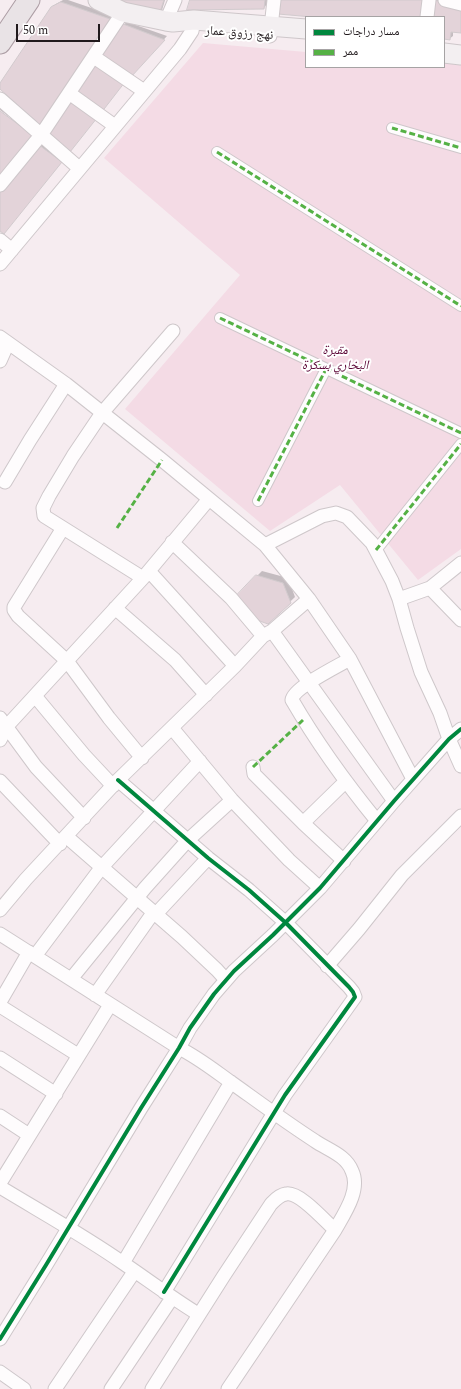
<!DOCTYPE html>
<html>
<head>
<meta charset="utf-8">
<style>
  body { margin:0 }
  #map { position:relative; width:461px; height:1389px; overflow:hidden; background:#f6ecf0; font-family:Spectral,"Noto Naskh Arabic",serif }
  canvas { display:block }
  .legend { position:absolute; left:305px; top:16px; width:140px; height:52px; box-sizing:border-box; background:#fff; border:1px solid #a6a3a4; margin:0; padding:5px 7px; list-style:none; font-size:12px; color:#20191c }
  .legend li { display:flex; align-items:center; gap:8px; height:20px }
  .legend b { width:20px; border:1px solid #a6a3a4 }
  .scale { position:absolute; left:16px; top:24px; width:84px; height:18px; box-sizing:border-box; border:2px solid #20191c; border-top:0; padding-left:5px; font-size:12px; line-height:14px; white-space:nowrap; color:#20191c; -webkit-text-stroke:3px #fff; paint-order:stroke }
</style>
</head>
<body>
<div id="map">
<canvas width="461" height="1389"></canvas>
<ul class="legend">
<li><b style="height:5px;background:#00873e"></b>مسار دراجات</li>
<li><b style="height:5px;background:#55b145"></b>ممر</li>
</ul>
<div class="scale">50 m</div>
</div>
<script>
const ctx = document.querySelector('canvas').getContext('2d');
ctx.lineJoin = 'round';
function paint(path, color) { ctx.fillStyle = color; ctx.fill(path, 'evenodd'); }
function stroke(path, color, width, dash) { ctx.strokeStyle = color; ctx.lineWidth = width; ctx.lineCap = dash ? 'butt' : 'round'; ctx.setLineDash(dash || []); ctx.stroke(path); }
function drawText(font, color, halo, rows, align = 'center') {
  ctx.font = font + ' Spectral,"Noto Naskh Arabic",serif'; ctx.lineWidth = 4; ctx.setLineDash([]); ctx.textBaseline = 'middle'; ctx.strokeStyle = halo; ctx.fillStyle = color; for (const [text, x, y, turn = 0] of rows) {
    ctx.save(); ctx.translate(x, y); ctx.rotate((+turn || 0) * Math.PI / 180); ctx.textAlign = isNaN(turn) ? turn : align; if (halo) ctx.strokeText(text, 0, 0); ctx.fillText(text, 0, 0); ctx.restore();
  }
}
paint(new Path2D(`
  M203 43 306 52V67H444V63L461 65V549L418 580 340 485 270 531 125 409 240 275 104 158Z`), '#f4dbe5');
paint(new Path2D(`
  M63 0H68L115 16 0 88V85L52 7 56 4Z
  M120 0H165L162 10 158 13Z
  M191 0H270L264 8Z
  M434 0H448L461 32 453 31V36L449 39 444 38V17Z
  M127 22 167 36 134 72 123 25Z
  M0 106 34 135 0 110Z
  M43 142 65 158 7 229H0V193Z
  M262 571 288 578 295 597 268 623 238 595Z`), '#0003');
const building = new Path2D(`
  M118 0H164L159 15 136 11Z
  M190 0H265L264 9 187 10Z
  M279 0H425L423 17H312L278 14Z
  M434 0 461 7V33L451 32 450 40 444 39V17H431Z
  M61 2 113 20 42 127 0 89V83L51 7Z
  M123 24 165 40 131 77 100 56Z
  M96 62 125 82 101 113 75 92Z
  M70 100 97 118 70 152 48 133Z
  M0 111 34 136 0 177Z
  M39 145 62 162 4 234 0 231V192Z
  M256 575 283 583 291 603 268 624 257 620 237 595Z`);
paint(building, '#e3d3d9');
stroke(building, '#d1cacd', 1);
const pedestrian = new Path2D(`
  M392 128 461 148
  M217 152 461 306
  M220 318 461 433
  M258 501 326 369
  M376 550 461 444`);
const minor = new Path2D(`
  M445 0 461 4
  M427 17 429 0
  M166 21 175 0
  M270 36 274 0
  M94 57 144 91
  M69 93 115 126
  M0 99 79 168
  M0 185 41 135 123 12
  M0 240 12 250
  M0 264 180 49 192 31 194 20
  M173 331 102 413 73 456 49 496 43 508 44 516 143 578 209 499
  M0 337 66 384 162 460 265 545 309 599 350 659 413 779
  M0 361 8 343
  M5 482 30 440 66 384
  M63 528 14 607V610L18 616 67 661 109 718 142 758
  M172 542 231 598 263 636
  M265 545 322 516 336 513 347 517 372 543 392 581 399 599 430 588 461 563
  M149 571 235 666
  M430 588 461 620
  M399 599 407 628 421 672 440 713 449 739 461 766
  M115 608 175 660 206 695
  M272 631 394 801
  M350 659C338 666 293 688 292 700 317 743 346 783 377 821
  M35 696 84 755 113 786
  M0 718 36 767 84 818
  M172 728 232 800 289 860 320 888
  M0 740 7 726 143 578
  M253 767 254 774 303 823
  M118 780 208 858 249 890 286 923 349 987 353 992 355 997 285 1095 164 1292
  M0 781 60 844
  M67 837 182 937 217 970 226 980
  M344 861 303 823 345 782
  M0 910 26 879 118 780 235 666 263 636 272 631 309 599
  M155 915 208 858
  M0 934 179 1048C199 1058 215 1071 232 1083 260 1103 287 1123 315 1141 328 1150 346 1155 352 1171 361 1190 344 1214 335 1230
  M35 956 101 868 200 761
  M327 966 359 929 402 875 461 816
  M71 979 145 888 188 840 232 800
  M95 995 153 913
  M0 1002 29 952
  M0 1006 78 1055
  M0 1058 56 1094
  M0 1116 29 1135
  M0 1183 110 1005
  M0 1187C41 1212 83 1235 123 1263 148 1280 172 1298 198 1314
  M123 1263 231 1082
  M0 1339 46 1265 141 1108 179 1048 190 1028 214 994 234 971 273 935 320 888 394 801 449 739 461 729
  M0 1372 24 1389
  M55 1389 134 1272
  M111 1389 172 1298
  M152 1389 223 1277 271 1204C275 1200 279 1195 286 1194 299 1191 325 1221 335 1230L228 1389`);
const secondary = new Path2D(`
  M98 0 123 12 166 21 173 22 194 20 306 29
  M444 53 461 55`);
const primary = new Path2D(`
  M0 43 29 0`);
stroke(pedestrian, '#cec7ca', 12);
stroke(minor, '#cec7ca', 15);
stroke(secondary, '#cec7ca', 21);
stroke(primary, '#ad9ea5', 23);
stroke(pedestrian, '#fefcfd', 10);
stroke(minor, '#fefcfd', 13);
stroke(secondary, '#f3eff1', 19);
stroke(primary, '#e9e3e6', 21);
stroke(new Path2D(`
  M392 128 461 148
  M217 152 461 306
  M220 318 461 433
  M258 501 326 369
  M117 528 162 460
  M376 550 461 444
  M253 767 303 720`), '#55b145', 3, [6, 3]);
stroke(new Path2D(`
  M118 780 208 858 249 890 286 923 349 987 353 992 355 997 285 1095 164 1292
  M0 1339 46 1265 141 1108 179 1048 190 1028 214 994 234 971 273 935 320 888 394 801 449 739 461 729`), '#00873e', 4);
drawText('13px', '#20191c', '#fff', [
  ["نهج رزوق عمار",239,34,4]
]);
drawText('italic 13px', '#590334', '#fff', [
  ["مقبرة",335,351],
  ["البخاري بسكرة",335,366]
]);
</script>
</body>
</html>
